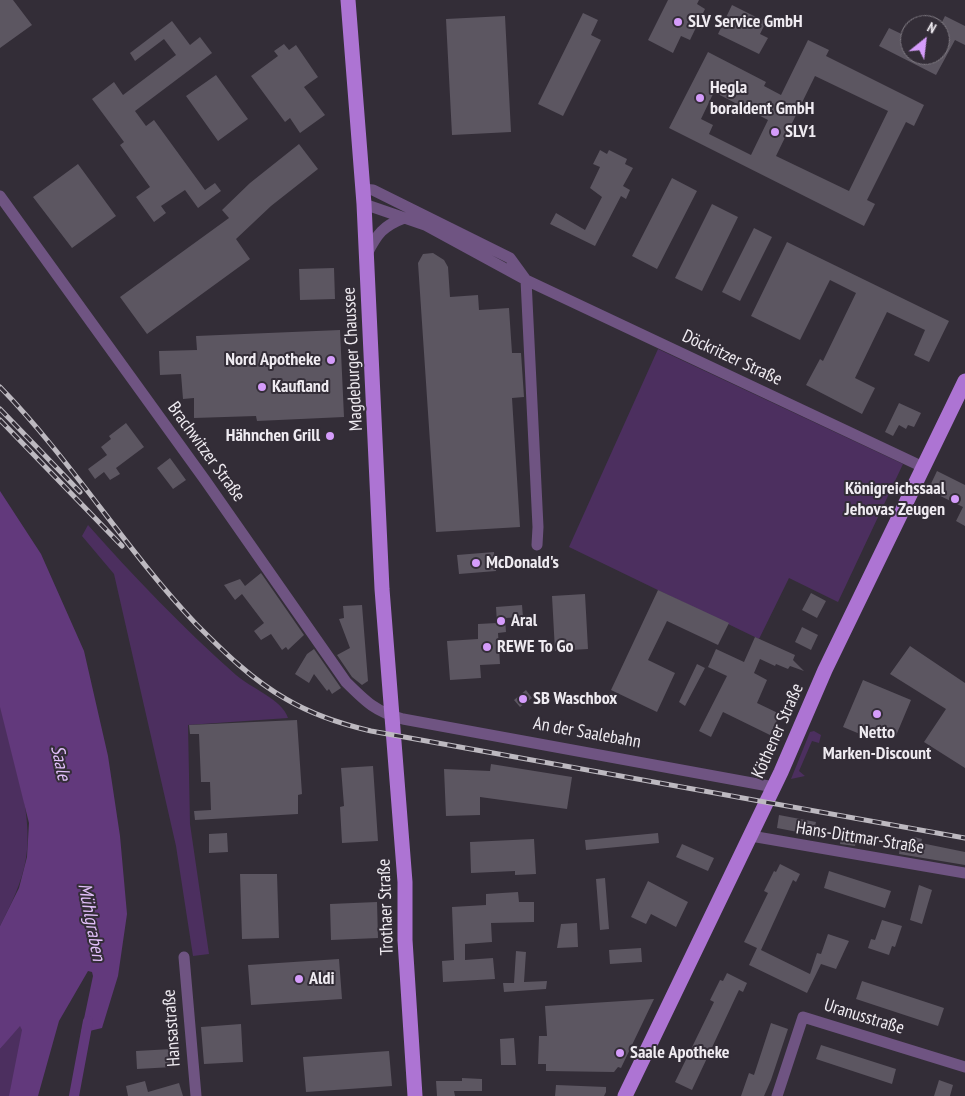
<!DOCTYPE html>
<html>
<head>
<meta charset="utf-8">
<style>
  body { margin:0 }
  #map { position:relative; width:965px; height:1096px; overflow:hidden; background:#332d37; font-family:"PT Sans Narrow",sans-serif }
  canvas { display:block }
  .north { position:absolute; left:900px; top:15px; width:50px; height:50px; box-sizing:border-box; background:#332d37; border:1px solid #7e7981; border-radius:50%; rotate:29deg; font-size:14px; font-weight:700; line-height:20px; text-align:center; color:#efebf1 }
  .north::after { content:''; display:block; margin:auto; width:18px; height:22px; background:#d59cfb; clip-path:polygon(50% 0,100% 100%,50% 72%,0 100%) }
</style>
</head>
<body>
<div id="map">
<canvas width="965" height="1096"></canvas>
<div class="north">N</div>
</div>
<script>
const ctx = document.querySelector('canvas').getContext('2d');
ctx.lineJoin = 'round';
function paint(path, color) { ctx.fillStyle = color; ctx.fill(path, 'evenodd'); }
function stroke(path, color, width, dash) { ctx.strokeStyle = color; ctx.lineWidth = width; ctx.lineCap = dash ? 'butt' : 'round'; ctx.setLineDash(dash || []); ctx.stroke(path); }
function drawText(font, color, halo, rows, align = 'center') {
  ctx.font = font + ' "PT Sans Narrow",sans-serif'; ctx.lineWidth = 4; ctx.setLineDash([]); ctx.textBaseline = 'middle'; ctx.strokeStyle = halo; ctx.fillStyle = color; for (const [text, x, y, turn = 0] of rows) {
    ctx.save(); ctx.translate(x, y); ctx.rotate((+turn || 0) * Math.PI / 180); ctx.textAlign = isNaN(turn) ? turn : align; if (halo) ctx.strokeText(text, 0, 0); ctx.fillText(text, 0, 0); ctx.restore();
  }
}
paint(new Path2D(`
  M658 349 903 464 838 602 789 578 759 639 569 547Z
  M88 525C135 578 183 628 236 675 252 689 282 699 288 718L188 725 190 824 209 954 193 956 176 846 114 574 82 536Z
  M0 700C11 745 34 814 26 858 22 883 11 904 0 926Z
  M814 731 821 735 819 743 812 741 799 771 805 776 791 779 810 732Z
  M32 1009 20 1096H0V1049Z`), '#4c2f5f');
paint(new Path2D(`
  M0 491 41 554 84 651 108 756 120 836 127 914 118 976 102 1028 81 1033 93 976 92 972 88 971 59 1021 38 1096H9L22 1030 20 1026 0 1049V926L19 888 27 857 29 823 0 707Z`), '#62397c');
stroke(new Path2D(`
  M74 1096 88 1021`), '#62397c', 10);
paint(new Path2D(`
  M0 0H13L32 25 0 48Z
  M668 0H699L697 4 705 9 690 40 681 36 673 53 648 40Z
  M732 5 766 22 760 34 768 38 759 54 718 34Z
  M583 13 598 20 591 35 601 40 563 116 538 104Z
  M505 16 511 132 452 135 446 19Z
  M945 16 965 26V45L955 40 936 75 879 46 889 28 910 38V55H940V26Z
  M172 21 190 45 200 37 212 53 135 111 146 126 154 120 205 190 215 183 221 191 198 208 185 190 161 206 166 213 154 222 136 197 150 187 120 145 124 142 92 99 114 82 123 95 176 55 164 39 135 61 130 53Z
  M808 40 829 50 826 56 924 105 914 126 906 122 867 200 875 204 864 226 669 128 708 52 766 82 764 86 781 95ZM815 76 888 111 849 191 776 156ZM714 92 768 120 751 155 709 134 713 125 701 119Z
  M284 44 289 50 296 45 318 77 304 87 325 115 300 133 290 118 285 122 251 76 278 56 274 51Z
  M216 75 248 119 218 141 186 96Z
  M299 144 318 169 271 206 236 239 250 259 147 334 120 297 229 218 222 210 250 183Z
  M600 150 607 154 609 150 627 159 625 164 633 168 623 186 630 190 626 199 621 196 595 246 550 224 556 213 585 230 602 197 590 188 600 167 593 164Z
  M78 164 116 216 72 248 33 197Z
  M672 178 697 191 657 269 632 256Z
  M712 204 738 217 702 291 675 278Z
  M754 228 772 237 740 301 722 292Z
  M787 242 949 321 929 362 914 355 925 330 887 312 855 378 875 388 862 414 806 385 820 359 823 361 856 293 830 280 800 340 751 316Z
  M433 253 444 260 448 267 450 297 478 295 479 310 509 308 512 353H521L524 397 512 398 520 527 436 532 418 263 423 254Z
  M334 268 335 299 300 300 299 269Z
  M340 330 344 417 257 421 256 416 194 418V398L183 399 181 374 160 375 159 351 197 350 196 336Z
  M899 403 921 413 914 427 908 425 906 429 899 425 893 436 885 432Z
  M126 423 144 447 116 468 120 474 110 480 104 472 95 479 88 469 107 455 101 447 111 439 109 436Z
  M170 458 186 480 173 489 157 468Z
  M937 471 965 485V526L956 521 963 507 928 490Z
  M494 552 496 571 459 574 457 555Z
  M261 573 304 635 288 650 286 647 282 650 271 634 261 640 254 631 264 623 242 594 235 600 224 585 240 579 245 586Z
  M658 590 729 623 718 645 667 621 648 660 675 673 657 712 611 690Z
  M811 593 826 601 817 618 802 610Z
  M585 594 588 649 555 651 552 596Z
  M362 605 368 681 362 685 352 677 337 655 350 648 339 619 344 618 343 606Z
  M522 605 523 617 505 618 506 632 498 633 500 664 480 665 481 678 450 680 447 641 478 639V624L497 623 496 607Z
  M802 627 818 635 811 650 795 642Z
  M755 637 795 655 793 660 804 671 790 666 788 669 776 664 775 666 760 659 754 673 767 680 757 703 780 714 770 735 723 712 711 737 699 731 727 676 708 667 716 649 744 662Z
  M910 646 965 683V768L924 742 946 709 890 674Z
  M314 649 341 688 332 694 329 689 327 691 314 674 309 683 295 674 307 654Z
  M697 664 705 668 685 706 679 702Z
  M863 680 911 700 895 738 875 730 872 739 843 727Z
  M526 690 532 698 520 707 514 700Z
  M297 720 302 794 298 795V814L195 820 194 811 211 810 210 782H201L199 734H190L189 725Z
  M491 764 572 777 567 809 480 797V815L446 816 444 769 490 771Z
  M373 766 378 841 342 843 340 807 344 806 341 768Z
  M779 815 816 822 813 835 777 828Z
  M848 831 858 833 855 846 840 844 842 835 845 836Z
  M227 833 228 852 209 853V834Z
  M658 833 659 843 586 850 585 840Z
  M914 837 922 839 921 843 965 852V865L899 854 901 841 913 844Z
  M534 839 536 874 515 875V871L471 873 470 842Z
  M682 844 714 858 708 871 676 857Z
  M780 864 800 874 796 882 793 880 761 950 810 974 817 953 821 954 828 934 849 941 836 969 821 964 807 993 749 965 757 948 744 942 768 893 764 891 774 871 776 872Z
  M829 871 891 891 885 908 824 888Z
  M240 874H277L279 938 242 939Z
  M605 878 609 929 600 930 596 879Z
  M648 881 688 902 676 927 651 914 646 924 631 917Z
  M919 885 932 890 922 924 910 920Z
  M518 892 519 902H534V922L491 923 492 942 465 944V960L493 958 495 979 443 982 442 961 454 960 452 907 486 905V894Z
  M377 902 378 938 331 940 330 904Z
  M882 920 902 926 895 947 892 946 889 955 868 948 871 939 875 940Z
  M577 923 578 947 557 948 561 924Z
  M641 948 642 962 610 964 609 950Z
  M516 951 526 952 524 982 547 981 546 989 504 992 503 983H514Z
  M339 959 342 999 251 1005 248 965Z
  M727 973 747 983 743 992 739 990 692 1090 675 1082 714 1002 710 1000 720 980 723 981Z
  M862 981 944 1008 938 1026 856 999Z
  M654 999 621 1068 618 1067 614 1072 546 1071V1064H538L539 1036H547L545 1006Z
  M771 1023 788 1029 771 1080 764 1096H741L749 1073 754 1075Z
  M241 1024 243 1062 204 1064 201 1027Z
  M514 1038 516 1065H501L500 1039Z
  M821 1045 896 1069 892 1084 816 1059Z
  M172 1049 173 1067 137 1069 136 1051Z
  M389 1051 392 1086 306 1092 303 1057Z
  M462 1078 482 1079V1091H454L455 1096H437L436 1081H462Z
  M939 1080 953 1085 950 1096H934Z
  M145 1081 148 1092 179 1083 183 1096H128L126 1086Z
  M556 1085 606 1087V1092L604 1096H555Z`), '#5c5661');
stroke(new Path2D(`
  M363 189 373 190 510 258 526 280 538 527 537 545
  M0 196 205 480 346 682C366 702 376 712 403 719L774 787
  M364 204 425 225 526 280 923 467
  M367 254C377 234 383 226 404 218
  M751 836 965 873
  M184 957 196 1096
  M777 1096 803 1017 965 1067`), '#6f5482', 11);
stroke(new Path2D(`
  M348 0 364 204 382 589 405 882V940L415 1096
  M625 1096 781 772 825 670 965 381`), '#ad74d3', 15);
const rail = new Path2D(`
  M0 387C72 461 125 549 196 624 224 652 251 679 286 699 313 715 341 724 371 731L965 838
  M0 409 80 492
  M0 420 122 546`);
stroke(rail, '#bdb9c0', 5);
stroke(rail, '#332d37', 3, [9]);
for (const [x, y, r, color] of [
  [678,22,5,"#d59cfb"],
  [700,98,5,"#d59cfb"],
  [775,132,5,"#d59cfb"],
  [331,360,5,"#d59cfb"],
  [262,387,5,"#d59cfb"],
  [330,436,5,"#d59cfb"],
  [955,499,5,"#d59cfb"],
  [476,563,5,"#d59cfb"],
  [501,621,5,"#d59cfb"],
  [487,647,5,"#d59cfb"],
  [523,699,5,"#d59cfb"],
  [877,714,5,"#d59cfb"],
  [299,979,5,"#d59cfb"],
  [620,1053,5,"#d59cfb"]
]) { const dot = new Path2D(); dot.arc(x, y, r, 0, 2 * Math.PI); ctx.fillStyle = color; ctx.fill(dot); stroke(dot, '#332d37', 2); }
drawText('bold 18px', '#efebf1', '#332d37', [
  ["SLV Service GmbH",688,22],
  ["Hegla",710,88],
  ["boraIdent GmbH",710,109],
  ["SLV1",785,132],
  ["Nord Apotheke",321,360,"right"],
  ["Kaufland",272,387],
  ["Hähnchen Grill",320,436,"right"],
  ["Königreichssaal",945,489,"right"],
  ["Jehovas Zeugen",945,510,"right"],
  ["McDonald's",486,563],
  ["Aral",511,621],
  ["REWE To Go",497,647],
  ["SB Waschbox",533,699],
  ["Netto",877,733,"center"],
  ["Marken-Discount",877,754,"center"],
  ["Aldi",309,979],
  ["Saale Apotheke",630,1053]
], 'left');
drawText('18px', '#efebf1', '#332d37', [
  ["Döckritzer Straße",732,358,25],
  ["Magdeburger Chaussee",353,359,-93],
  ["Brachwitzer Straße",206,452,54],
  ["Köthener Straße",778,731,-66],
  ["An der Saalebahn",587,733,10],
  ["Hans-Dittmar-Straße",860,838,9],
  ["Trothaer Straße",386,907,-92],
  ["Uranusstraße",864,1017,17],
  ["Hansastraße",172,1028,-94]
]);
drawText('italic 19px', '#e1bff9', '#332d37', [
  ["Saale",60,763,78],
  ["Mühlgraben",91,922,79]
]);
</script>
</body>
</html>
